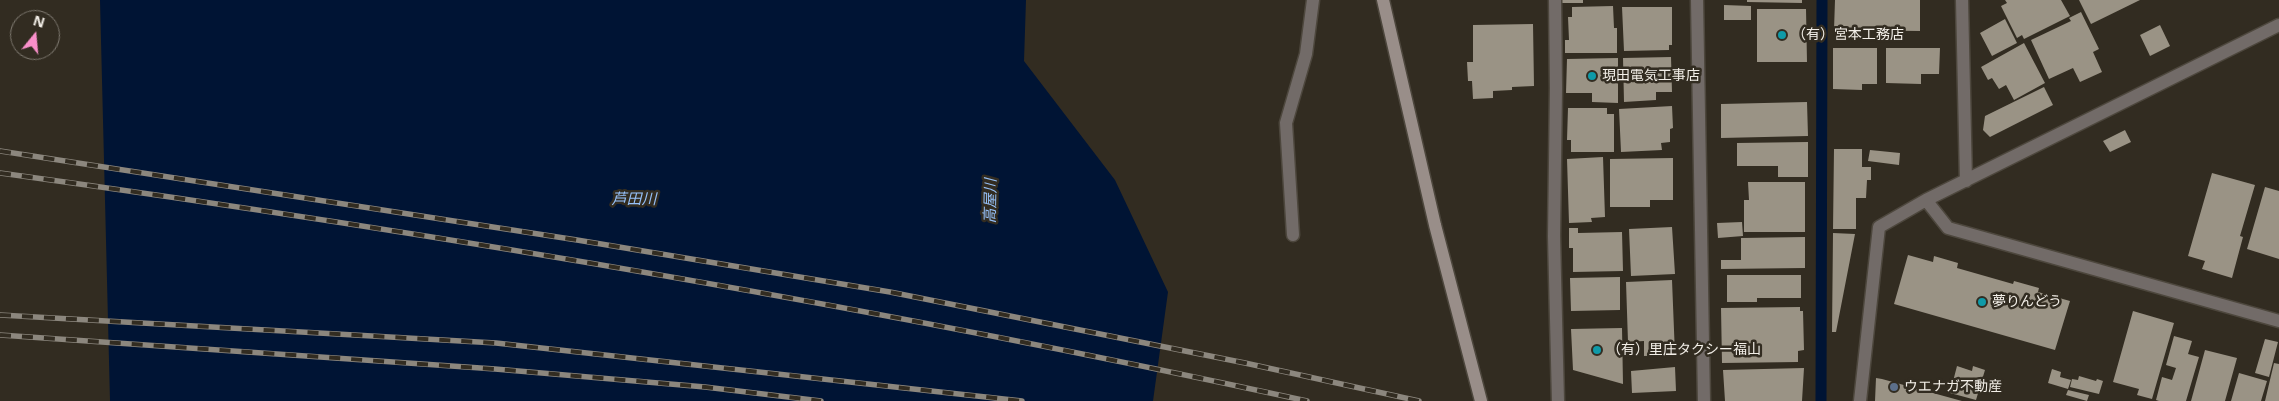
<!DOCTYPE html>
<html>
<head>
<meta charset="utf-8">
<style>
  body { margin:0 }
  #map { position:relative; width:2279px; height:401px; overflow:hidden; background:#322c21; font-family:"Open Sans",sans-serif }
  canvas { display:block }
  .north { position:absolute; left:10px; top:10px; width:50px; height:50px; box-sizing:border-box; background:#322c21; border:1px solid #7f7a71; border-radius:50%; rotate:17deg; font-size:14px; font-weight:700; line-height:20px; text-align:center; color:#f3efe8 }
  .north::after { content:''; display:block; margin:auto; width:18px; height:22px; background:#f98fca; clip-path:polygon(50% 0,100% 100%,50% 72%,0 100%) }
</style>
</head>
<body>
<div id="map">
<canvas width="2279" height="401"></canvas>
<div class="north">N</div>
</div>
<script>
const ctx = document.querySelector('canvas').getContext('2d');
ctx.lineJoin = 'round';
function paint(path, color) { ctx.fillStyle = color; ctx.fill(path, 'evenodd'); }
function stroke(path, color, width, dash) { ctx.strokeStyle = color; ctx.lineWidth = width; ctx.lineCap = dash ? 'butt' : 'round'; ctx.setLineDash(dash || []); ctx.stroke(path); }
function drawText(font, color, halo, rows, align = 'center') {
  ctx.font = font + ' "Open Sans","Noto Sans JP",sans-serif'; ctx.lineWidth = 5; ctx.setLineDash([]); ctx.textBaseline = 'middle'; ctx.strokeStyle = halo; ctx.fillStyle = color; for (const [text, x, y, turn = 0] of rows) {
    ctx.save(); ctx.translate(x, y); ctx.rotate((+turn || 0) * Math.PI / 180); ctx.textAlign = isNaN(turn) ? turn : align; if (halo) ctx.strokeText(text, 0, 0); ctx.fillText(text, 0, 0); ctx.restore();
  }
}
paint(new Path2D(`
  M100 0H1026L1024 61 1115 180 1168 292 1153 401H110Z`), '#001434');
stroke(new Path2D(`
  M1821 401 1822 0`), '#001434', 11);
paint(new Path2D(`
  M1562 0H1583V3H1562Z
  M1747 0H1802V3L1747 2Z
  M1835 0H1920V31L1834 30Z
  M2005 0H2061L2070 16 2024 39 2022 35 2017 38 2001 6 2007 3Z
  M2079 0H2140L2091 24Z
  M1724 5 1751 6V20H1724Z
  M1613 6 1614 28H1617V53H1565V40H1569L1568 17H1572V7Z
  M1622 7H1672V45H1669V50L1624 51Z
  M1757 9H1806L1807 62H1757Z
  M2081 12 2099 49 2093 52 2102 72 2080 82 2073 68 2049 79 2031 40 2071 21 2069 18Z
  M2005 19 2017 43 1992 56 1980 33Z
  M1533 24 1534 86 1512 87V90L1493 91V98L1473 99 1472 81H1468L1467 62H1473V25Z
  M2160 25 2170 46 2150 56 2140 35Z
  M2024 43 2045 83 2014 100 2006 85 1999 89 1992 78 1988 80 1981 67Z
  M1833 48H1877V84H1862V90L1833 89Z
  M1886 48H1940L1939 74H1921V84L1886 83Z
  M1671 57 1672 92H1656V100L1624 102 1623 58Z
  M1618 58V103L1592 102V93H1566L1567 59Z
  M2044 87 2053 105 1990 137 1983 130 1985 116Z
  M1807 102 1808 136 1721 138V104Z
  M1672 106 1673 128 1670 129V142L1661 143 1662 150 1621 152 1619 109Z
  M1568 108H1607V114H1614V152H1571V140H1567Z
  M2125 130 2131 142 2110 152 2103 141Z
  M1808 142V177H1778V166H1737V143Z
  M1834 149H1862V167H1871V180H1867L1866 198H1856V229H1833Z
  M1870 150 1900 153 1899 165 1868 161Z
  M1603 157 1605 217 1591 218 1592 222 1569 223 1567 159Z
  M1673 158V200H1650V207H1610V159Z
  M2212 173 2255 185 2240 236 2243 237 2232 278 2202 269 2205 261 2188 256Z
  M1748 182H1805V232H1744V200H1749Z
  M2265 187 2279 191V259L2247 249Z
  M1742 222 1743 236 1718 238 1717 223Z
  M1672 227 1675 274 1631 276 1629 229Z
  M1569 228H1578V233L1622 232 1623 271 1573 272V248H1569Z
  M1833 233 1855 234 1836 332H1832Z
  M1805 237V268L1721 269V260H1741V238Z
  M1908 255 1933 262 1934 256 1958 263 1957 268 2013 284 2014 281 2039 288 2038 292 2070 301 2055 350 1894 304Z
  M1727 275H1801V298H1757V302H1727Z
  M1620 277V310L1571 311 1570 278Z
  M1672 280 1675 355 1644 356V341L1628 342 1626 282Z
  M1800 307V311H1803L1804 350 1798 351V362L1722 363 1721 308Z
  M2133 311 2174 323 2152 399 2137 395 2139 389 2113 382Z
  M1622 328 1623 384 1573 370 1571 329Z
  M2174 336 2192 341 2188 354 2199 357 2186 401H2159L2156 400 2162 377 2172 380 2176 368 2166 365Z
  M2265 339 2278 342 2269 377 2255 373Z
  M2205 350 2237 358 2225 401H2191Z
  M2274 363 2279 364V401H2265Z
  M1957 366 1972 371 1973 366 1985 370 1976 400 1950 393Z
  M1675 367 1676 391 1632 393 1631 371Z
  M1804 368 1802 401H1725L1723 370Z
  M2052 369 2061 372 2060 377 2071 380 2068 389 2048 383Z
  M2239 373 2267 381 2261 401H2231Z
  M2079 376 2096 381 2097 379 2103 381 2099 394 2070 387 2072 379 2078 380Z
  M1876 378 1882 379 1962 401H1875Z
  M2068 390 2089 395 2087 401 2066 395Z`), '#9a9385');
const lane = new Path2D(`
  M1293 235 1286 123 1306 54 1313 0`);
const street = new Path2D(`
  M1555 0 1556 88 1554 236 1558 401
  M1697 0 1704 401
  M1962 0 1966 181
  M1926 200 1948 228 2279 321
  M1860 401 1879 227 1926 200 2279 25`);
const secondary = new Path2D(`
  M1383 0 1435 225 1481 401`);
stroke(lane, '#4d473d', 15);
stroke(street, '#4d473d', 15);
stroke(secondary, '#4d473d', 15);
stroke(lane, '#726b68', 12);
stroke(street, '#726b68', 12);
stroke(secondary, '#998e89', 12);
const rail = new Path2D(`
  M0 151 577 240 890 292 1245 363 1419 401
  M0 173C438 233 875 307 1307 401
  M0 315 496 343 1022 401
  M0 335 495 369 705 387 821 401`);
stroke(rail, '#8c877e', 5.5);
stroke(rail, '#322c21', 4, [11]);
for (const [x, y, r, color] of [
  [1782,35,5,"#0f9aa8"],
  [1592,76,5,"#0f9aa8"],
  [1982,302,5,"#0f9aa8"],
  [1597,350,5,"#0f9aa8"],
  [1894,387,5,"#5c6f8a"]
]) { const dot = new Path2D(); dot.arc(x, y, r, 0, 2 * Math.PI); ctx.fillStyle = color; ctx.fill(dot); stroke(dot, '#322c21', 2); }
drawText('14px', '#f3efe8', '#322c21', [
  ["（有）宮本工務店",1792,35],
  ["現田電気工事店",1602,76],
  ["夢りんどう",1992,302],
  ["（有）里庄タクシー福山",1607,350],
  ["ウエナガ不動産",1904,387]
], 'left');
drawText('italic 15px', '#96c1f9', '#322c21', [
  ["芦田川",634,200],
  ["高屋川",991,201,-89]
]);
</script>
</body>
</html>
